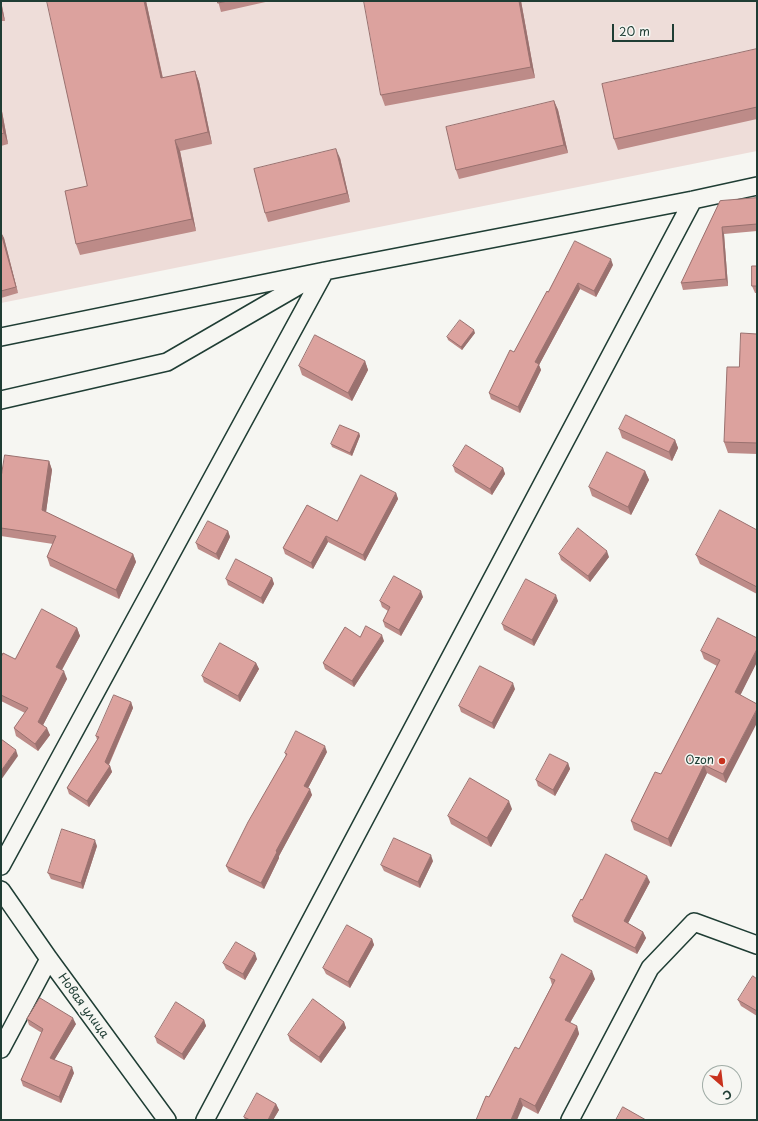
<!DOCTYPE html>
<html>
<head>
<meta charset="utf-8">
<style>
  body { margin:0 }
  #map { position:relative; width:758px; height:1121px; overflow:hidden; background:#f6f6f2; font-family:"Playpen Sans",sans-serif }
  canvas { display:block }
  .frame { position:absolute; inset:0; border:2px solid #1f3d34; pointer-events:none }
  .north { position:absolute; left:702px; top:1065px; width:40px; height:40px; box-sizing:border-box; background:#f6f6f2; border:1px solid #a0aca6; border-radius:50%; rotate:152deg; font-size:11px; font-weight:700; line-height:16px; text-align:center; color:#1f3d34 }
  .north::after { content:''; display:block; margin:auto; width:14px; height:18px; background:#c8321e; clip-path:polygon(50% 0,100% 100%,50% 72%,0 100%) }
  .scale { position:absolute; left:612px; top:24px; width:62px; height:18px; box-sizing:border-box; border:2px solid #1f3d34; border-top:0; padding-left:5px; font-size:12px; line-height:14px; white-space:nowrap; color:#1f3d34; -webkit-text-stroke:3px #f6f6f2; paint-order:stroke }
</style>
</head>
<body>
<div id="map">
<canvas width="758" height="1121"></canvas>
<div class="frame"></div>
<div class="north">С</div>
<div class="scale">20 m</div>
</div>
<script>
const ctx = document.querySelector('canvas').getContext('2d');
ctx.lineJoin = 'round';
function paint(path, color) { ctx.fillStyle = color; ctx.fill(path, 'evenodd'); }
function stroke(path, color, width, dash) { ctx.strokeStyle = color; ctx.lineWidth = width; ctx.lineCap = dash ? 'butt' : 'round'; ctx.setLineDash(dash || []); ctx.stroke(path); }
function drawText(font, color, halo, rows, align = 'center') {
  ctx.font = font + ' "Playpen Sans",sans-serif'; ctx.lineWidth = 3; ctx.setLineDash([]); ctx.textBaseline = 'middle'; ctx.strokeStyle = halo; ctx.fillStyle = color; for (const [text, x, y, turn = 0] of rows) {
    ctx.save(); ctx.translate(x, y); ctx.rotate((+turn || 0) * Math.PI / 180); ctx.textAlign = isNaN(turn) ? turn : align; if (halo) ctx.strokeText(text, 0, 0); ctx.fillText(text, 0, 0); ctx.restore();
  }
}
paint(new Path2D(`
  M1 1H757V151L1 303Z`), '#eeddd9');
const minor = new Path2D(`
  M1 337 325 271 693 200 757 186
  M1 400 167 362 312 278
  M1 866 325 271
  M1 890 49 959 167 1120
  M1 1049 49 959
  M205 1120 693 200
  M570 1120 650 968 694 922 757 945`);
stroke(minor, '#1f3d34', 20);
stroke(minor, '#f6f6f2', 17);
paint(new Path2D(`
  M1 1 5 21H1Z
  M146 1 163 78 195 71 199 82 212 144 180 151 196 231 80 255 76 244 87 186Z
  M218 1H270L221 12Z
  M521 1 535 78 385 106 381 95Z
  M757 49V119L618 150 614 139Z
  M554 101 558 110 568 153 459 179 456 170Z
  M1 106 8 144 1 146Z
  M340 158 350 202 268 222 265 213Z
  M757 198V231L724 234 728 286 683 290 681 283 720 201Z
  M1 233 4 238 18 293 1 298Z
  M613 265 596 297 580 289 539 365 541 370 520 413 491 399 489 393 514 352 548 292Z
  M757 266V293H755L752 286Z
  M475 333 462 350 448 340 447 337Z
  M757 334V454L728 453 724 442 739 367Z
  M365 361 368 370 352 401 302 375 299 366Z
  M619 429 675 440 678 448 672 461 622 438Z
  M359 433 360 436 352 456 332 447 331 444Z
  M49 461 52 470 46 512 133 554 136 562 119 599 50 566 47 557 53 544 1 536V478Z
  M453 466 503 468 505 474 492 495 455 472Z
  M645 471 649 480 631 515 592 496 589 487Z
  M396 493 398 499 365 561 328 542 313 569 285 554 283 548 337 521Z
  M757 530V594L700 564 696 555Z
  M228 531 230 537 219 560 198 549 196 543Z
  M559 554 609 557 590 582 561 560Z
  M272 578 274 584 263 604 228 585 226 579Z
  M423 597 401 636 385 627 383 621 388 611 382 607 380 601Z
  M558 601 534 646 504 630 502 624Z
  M77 628 80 636 62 670 67 679 43 725 50 735 38 751 16 736 14 728 25 713 1 701V657L15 659Z
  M360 637 384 641 354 687 325 669 323 663Z
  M757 638V662L740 695 726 783 707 773 671 847 634 830 631 821 661 774 717 666 704 659 701 651Z
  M256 663 259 669 240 702 204 682 202 676Z
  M515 689 494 729 461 712 459 706Z
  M131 702 133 708 109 765 110 766 112 772 89 807 69 794 67 788 97 740 96 736Z
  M327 752 308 788 312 795 279 856V858L264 889 229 872 226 866 286 756 285 753Z
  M568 763 570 769 555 796 538 786 536 780Z
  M512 809 491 847 451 824 448 816Z
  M97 846 83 889 51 879 48 873Z
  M433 861 420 888 384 871 381 865Z
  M650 882 628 923 643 932 646 938 637 954 574 922 572 916Z
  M372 939 374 945 350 988 326 974 323 968Z
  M257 959 245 980 226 969 223 963Z
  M550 978 595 979 570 1023 577 1026 579 1034 538 1114 523 1106 489 1097 519 1049 552 985Z
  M757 979V1016L741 1006 738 1000Z
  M27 1019 76 1024 54 1060 74 1073 61 1103 23 1086 21 1080 42 1033 29 1025Z
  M204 1020 206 1026 184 1060 157 1043 155 1037Z
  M344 1022 346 1028 321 1063 290 1041 288 1035Z
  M276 1104 279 1110 273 1120H245L244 1117Z`), '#bd8b88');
paint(new Path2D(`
  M1 1 5 21 1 10Z
  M144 1H146L165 89 161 78Z
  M519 1H521L535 78 531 67Z
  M195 71 199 82 212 144 208 132Z
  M554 101 558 110 568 153 564 145Z
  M1 106 8 144 4 133 1 118Z
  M175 140 180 151 196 231 192 219Z
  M336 149 340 158 350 202 347 193Z
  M722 227 724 234 728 286 726 279Z
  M1 232 4 238 18 293 16 287Z
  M611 259 613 265 596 297 594 291Z
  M578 283 580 289 539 365 541 370 520 413 518 407 535 362Z
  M474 330 475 333 462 350 461 347Z
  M365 361 368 370 352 401 348 393Z
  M359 433 360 436 352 456 350 453Z
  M675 440 678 448 672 461 669 452Z
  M49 461 52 470 45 519 42 510Z
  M503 468 505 474 492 495 490 489Z
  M645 471 649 480 631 515 628 507Z
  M396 493 398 499 365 561 363 555Z
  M228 531 230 537 219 560 216 554Z
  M326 536 328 542 313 569 311 563Z
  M607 551 609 557 590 582 588 576Z
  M133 554 136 562 119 599 116 590Z
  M272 578 274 584 263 604 261 598Z
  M421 591 423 597 401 636 399 630Z
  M556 595 558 601 534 646 532 640Z
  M77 628 80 636 59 675 56 667Z
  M382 635 384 641 354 687 352 681Z
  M757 649V662L738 700 735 692Z
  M256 663 259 669 240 702 238 696Z
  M64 671 67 679 41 729 38 722Z
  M513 683 515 689 494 729 492 723Z
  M131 702 133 708 107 768 105 762Z
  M757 709V723L726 783 723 774Z
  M47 728 50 735 38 751 35 744Z
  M325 746 327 752 306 792 304 786Z
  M16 750 18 756 1 780V771Z
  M568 763 570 769 555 796 553 790Z
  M704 765 707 773 671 847 668 839Z
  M110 766 112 772 89 807 87 801Z
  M310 789 312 795 279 856V858L264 889 261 883 276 851Z
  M509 801 512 809 491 847 487 838Z
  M95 840 97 846 83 889 81 883Z
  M431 855 433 861 420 888 418 882Z
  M647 876 650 882 626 927 624 921Z
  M643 932 646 938 637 954 635 948Z
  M372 939 374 945 350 988 348 982Z
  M255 953 257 959 245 980 243 974Z
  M592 971 595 979 567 1028 565 1020Z
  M73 1018 76 1024 52 1064 50 1058Z
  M204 1020 206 1026 184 1060 182 1054Z
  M344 1022 346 1028 321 1063 319 1057Z
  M577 1026 579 1034 538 1114 535 1106Z
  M72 1067 74 1073 61 1103 59 1097Z
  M520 1098 523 1106 517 1120H511Z
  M276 1104 279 1110 273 1120H268Z`), '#9a716f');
const building = new Path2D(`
  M47 1H144L161 78 195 71 208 132 175 140 192 219 76 244 65 191 87 186Z
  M218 1H228L218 3Z
  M364 1H519L531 67 381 95Z
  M757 49V107L614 139 602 84Z
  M554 101 564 145 456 170 446 127Z
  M1 118 4 133 1 134Z
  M336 149 347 193 265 213 254 169Z
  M757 198V224L722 227 726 279 681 283 720 201Z
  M1 233 16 287 1 291Z
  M575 241 611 259 594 291 578 283 535 362 539 364 518 407 489 393 510 350 514 352 547 291 548 292Z
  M752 266H757V286H752Z
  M460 320 474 330 461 347 447 337Z
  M741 333 757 334V443L724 442 727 367H739Z
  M315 335 365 361 348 393 299 366Z
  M626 415 675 440 669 452 619 429Z
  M340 425 359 433 350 453 331 444Z
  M466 445 503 468 490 489 453 466Z
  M607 452 645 471 628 507 589 487Z
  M5 455 49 461 42 510 133 554 116 590 47 557 56 536 1 528V478Z
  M361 475 396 493 363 555 326 536 311 563 283 548 307 505 337 521Z
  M720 510 757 530V587L696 555Z
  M208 521 228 531 216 554 196 543Z
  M578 528 607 551 588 576 559 554Z
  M236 559 272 578 261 598 226 579Z
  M394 576 421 591 399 630 383 621 390 607 380 601Z
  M526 579 556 595 532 640 502 624Z
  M42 609 77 628 56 667 64 671 38 722 47 728 35 744 14 728 28 708 1 695V657L3 653 15 659Z
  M718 618 757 638V649L735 692 757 704V709L723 774 704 765 668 839 631 821 655 772 661 774 720 660 701 651Z
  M366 626 382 635 352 681 323 663 345 627 360 637Z
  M220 643 256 663 238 696 202 676Z
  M480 666 513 683 492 723 459 706Z
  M114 695 131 702 105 762 110 766 87 801 67 788 99 737 96 736Z
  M296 731 325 746 304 786 310 789 276 851 277 852 261 883 226 866 248 822 287 754 285 753Z
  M1 739 16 750 1 771Z
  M550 754 568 763 553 790 536 780Z
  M470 778 509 801 487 838 448 816Z
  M62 829 95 840 81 883 48 873Z
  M394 838 431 855 418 882 381 865Z
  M606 854 647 876 624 921 643 932 635 948 572 916 581 899 582 900Z
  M347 925 372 939 348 982 323 968Z
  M236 942 255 953 243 974 223 963Z
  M562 954 592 971 565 1020 577 1026 535 1106 520 1098 511 1120H476L486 1096 489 1097 515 1047 519 1049 555 980 550 978Z
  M753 976 757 979V1011L738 1000Z
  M40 998 73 1018 50 1058 72 1067 59 1097 21 1080 43 1029 27 1019Z
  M313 999 344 1022 319 1057 288 1035Z
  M176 1002 204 1020 182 1054 155 1037Z
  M257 1093 276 1104 268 1120H250L244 1117Z
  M623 1107 646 1120H616Z`);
paint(building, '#dca29e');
stroke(building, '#9a716f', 1);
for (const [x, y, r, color] of [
  [722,761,4,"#c8321e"]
]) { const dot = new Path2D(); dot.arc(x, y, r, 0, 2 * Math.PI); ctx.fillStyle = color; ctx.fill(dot); stroke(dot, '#f6f6f2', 1.5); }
drawText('12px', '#1f3d34', '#f6f6f2', [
  ["Ozon",714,761]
], 'right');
drawText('12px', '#1f3d34', '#f6f6f2', [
  ["Новая улица",83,1006,54]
]);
</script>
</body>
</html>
